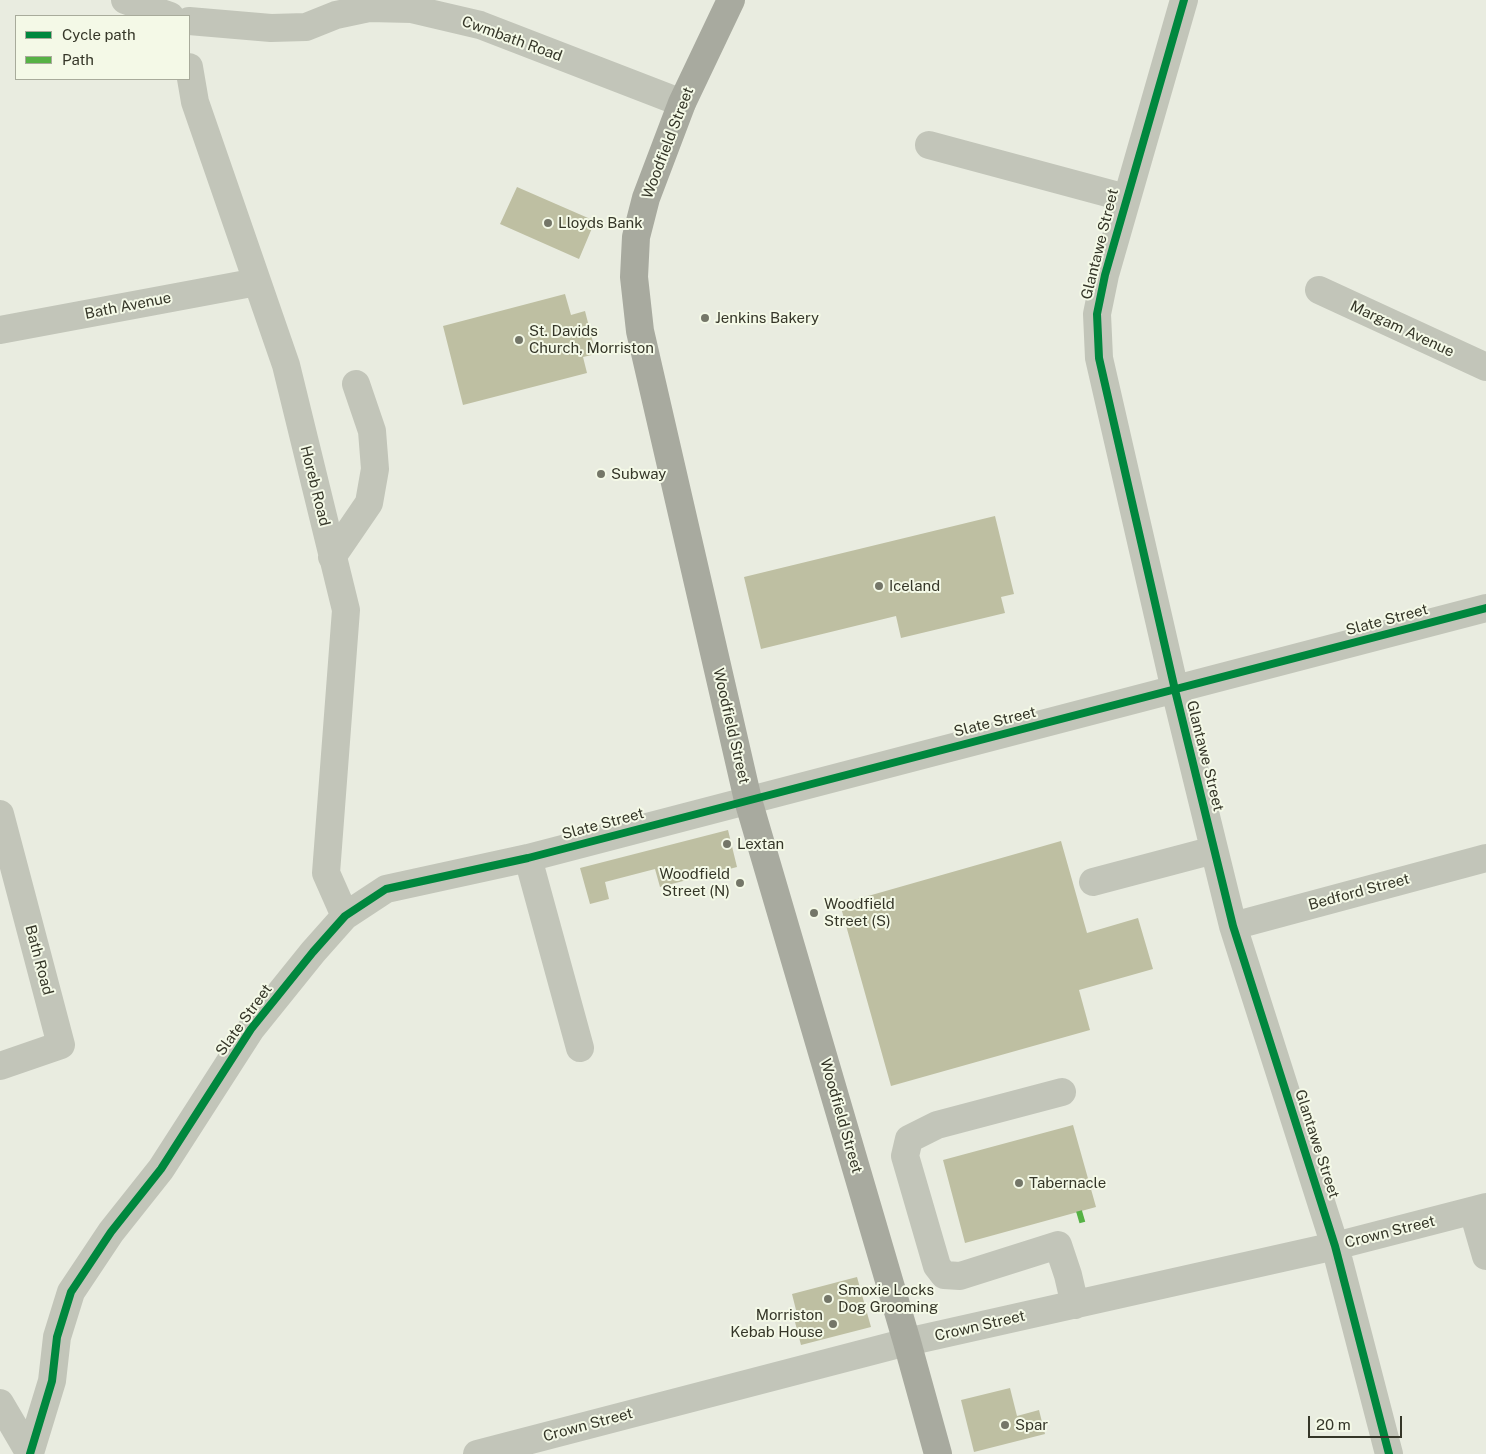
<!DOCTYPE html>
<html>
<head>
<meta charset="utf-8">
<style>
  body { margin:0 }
  #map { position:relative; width:1486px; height:1454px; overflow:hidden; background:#e9ece0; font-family:"Public Sans",sans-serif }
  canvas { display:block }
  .legend { position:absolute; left:15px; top:15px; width:175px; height:65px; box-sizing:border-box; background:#f4f9e7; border:1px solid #a8ab9b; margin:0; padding:6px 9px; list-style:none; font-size:15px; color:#353628 }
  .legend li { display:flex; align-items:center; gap:10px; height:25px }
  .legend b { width:25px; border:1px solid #a8ab9b }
  .scale { position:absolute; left:1308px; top:1416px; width:94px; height:22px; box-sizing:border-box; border:2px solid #353628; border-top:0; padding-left:6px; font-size:15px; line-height:18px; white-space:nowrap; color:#353628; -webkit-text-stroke:4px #f4f9e7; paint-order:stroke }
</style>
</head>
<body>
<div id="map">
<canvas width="1486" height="1454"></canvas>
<ul class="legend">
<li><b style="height:6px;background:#00873e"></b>Cycle path</li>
<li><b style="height:6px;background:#56b245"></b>Path</li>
</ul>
<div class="scale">20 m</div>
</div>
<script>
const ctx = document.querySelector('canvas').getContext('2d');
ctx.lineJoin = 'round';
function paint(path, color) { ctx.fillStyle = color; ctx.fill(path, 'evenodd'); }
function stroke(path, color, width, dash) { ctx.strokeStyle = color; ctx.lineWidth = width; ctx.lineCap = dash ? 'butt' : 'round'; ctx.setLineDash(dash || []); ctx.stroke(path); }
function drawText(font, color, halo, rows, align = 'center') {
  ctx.font = font + ' "Public Sans",sans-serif'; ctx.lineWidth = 4; ctx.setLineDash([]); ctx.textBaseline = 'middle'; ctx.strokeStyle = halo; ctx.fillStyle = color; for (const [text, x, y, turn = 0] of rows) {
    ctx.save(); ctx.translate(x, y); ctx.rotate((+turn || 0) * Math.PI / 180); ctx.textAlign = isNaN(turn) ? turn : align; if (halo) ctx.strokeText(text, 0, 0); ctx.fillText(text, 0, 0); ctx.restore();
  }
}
paint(new Path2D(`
  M517 187 595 221 579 259 500 224Z
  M565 294 571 315 585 311 596 354 583 357 587 373 463 405 443 326Z
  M995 516 1014 594 1001 597 1005 613 901 638 896 616 761 649 744 577Z
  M728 830 737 867 660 887 655 869 605 882 609 899 590 904 580 868Z
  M1061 841 1087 933 1138 918 1153 969 1079 990 1090 1030 891 1086 840 904Z
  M1073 1125 1096 1207 965 1243 943 1160Z
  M857 1277 871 1327 801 1345 795 1322H799L792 1294Z
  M1010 1388 1017 1416 1039 1410 1045 1434 974 1452 961 1400Z`), '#bebfa2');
stroke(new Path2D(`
  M125 0 170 16
  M1184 0 1105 275 1097 314 1099 358 1175 690 1233 926 1335 1246 1389 1454
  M189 21 271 28 306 27 336 15 369 8 412 9 480 25 682 103
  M189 67 195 102 286 365 346 610 326 873 345 916
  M929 145 1126 198
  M1319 290 1486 367
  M0 330 257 282
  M332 557 369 503 375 469 372 431 356 384
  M0 814 61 1045 0 1066
  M528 858 580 1048
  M1093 882 1214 850
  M1233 926 1486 858
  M1062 1092 937 1125 909 1139 905 1156 937 1266 944 1275 960 1276 1058 1245 1068 1275 1075 1305
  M1473 1211 1486 1256
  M0 1403 30 1454
  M30 1453 52 1381 57 1337 71 1292 111 1232 161 1169 251 1029 313 952 345 916 386 889 528 858 1486 608
  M477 1454 907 1342 1335 1246 1486 1207`), '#c2c5b9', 28);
stroke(new Path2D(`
  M731 0 682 103 646 198 636 237 634 277 640 331 748 800 907 1342 938 1454`), '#a8aa9f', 28);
stroke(new Path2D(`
  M1079 1211 1084 1228`), '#56b245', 6, [12, 6]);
stroke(new Path2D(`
  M1184 0 1105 275 1097 314 1099 358 1175 690 1233 926 1335 1246 1389 1454
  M30 1454 52 1381 57 1337 71 1292 111 1232 161 1169 251 1029 313 952 345 916 386 889 528 858 1486 608`), '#00873e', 8);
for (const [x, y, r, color] of [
  [548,223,5,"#747668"],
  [705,318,5,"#747668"],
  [519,340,5,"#747668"],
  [601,474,5,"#747668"],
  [879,586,5,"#747668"],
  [727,844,5,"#747668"],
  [740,883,5,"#747668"],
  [814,913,5,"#747668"],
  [1019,1183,5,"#747668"],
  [828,1299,5,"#747668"],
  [833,1324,5,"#747668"],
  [1005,1425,5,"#747668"]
]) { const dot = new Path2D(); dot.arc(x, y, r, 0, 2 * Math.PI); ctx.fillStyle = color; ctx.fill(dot); stroke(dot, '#f4f9e7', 2); }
drawText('15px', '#353628', '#f4f9e7', [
  ["Cwmbath Road",512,39,20],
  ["Woodfield Street",668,143,-69],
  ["Glantawe Street",1100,244,-76],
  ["Bath Avenue",128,306,-11],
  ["Margam Avenue",1402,329,25],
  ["Horeb Road",315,486,76],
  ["Slate Street",1387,620,-15],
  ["Slate Street",995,722,-14],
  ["Woodfield Street",731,726,77],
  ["Glantawe Street",1205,756,76],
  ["Slate Street",603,824,-15],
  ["Bedford Street",1359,892,-15],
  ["Bath Road",39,960,75],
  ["Slate Street",244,1020,-54],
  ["Woodfield Street",841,1116,74],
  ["Glantawe Street",1317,1144,72],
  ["Crown Street",1390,1232,-14],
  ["Crown Street",980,1326,-13],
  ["Crown Street",588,1425,-15]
]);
drawText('15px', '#353628', '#f4f9e7', [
  ["Lloyds Bank",558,223],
  ["Jenkins Bakery",715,318],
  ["St. Davids",529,331],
  ["Church, Morriston",529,348],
  ["Subway",611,474],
  ["Iceland",889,586],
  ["Lextan",737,844],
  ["Woodfield",730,874,"right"],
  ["Street (N)",730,891,"right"],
  ["Woodfield",824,904],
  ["Street (S)",824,921],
  ["Tabernacle",1029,1183],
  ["Smoxie Locks",838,1290],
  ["Dog Grooming",838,1307],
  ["Morriston",823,1315,"right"],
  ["Kebab House",823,1332,"right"],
  ["Spar",1015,1425]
], 'left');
</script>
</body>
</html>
